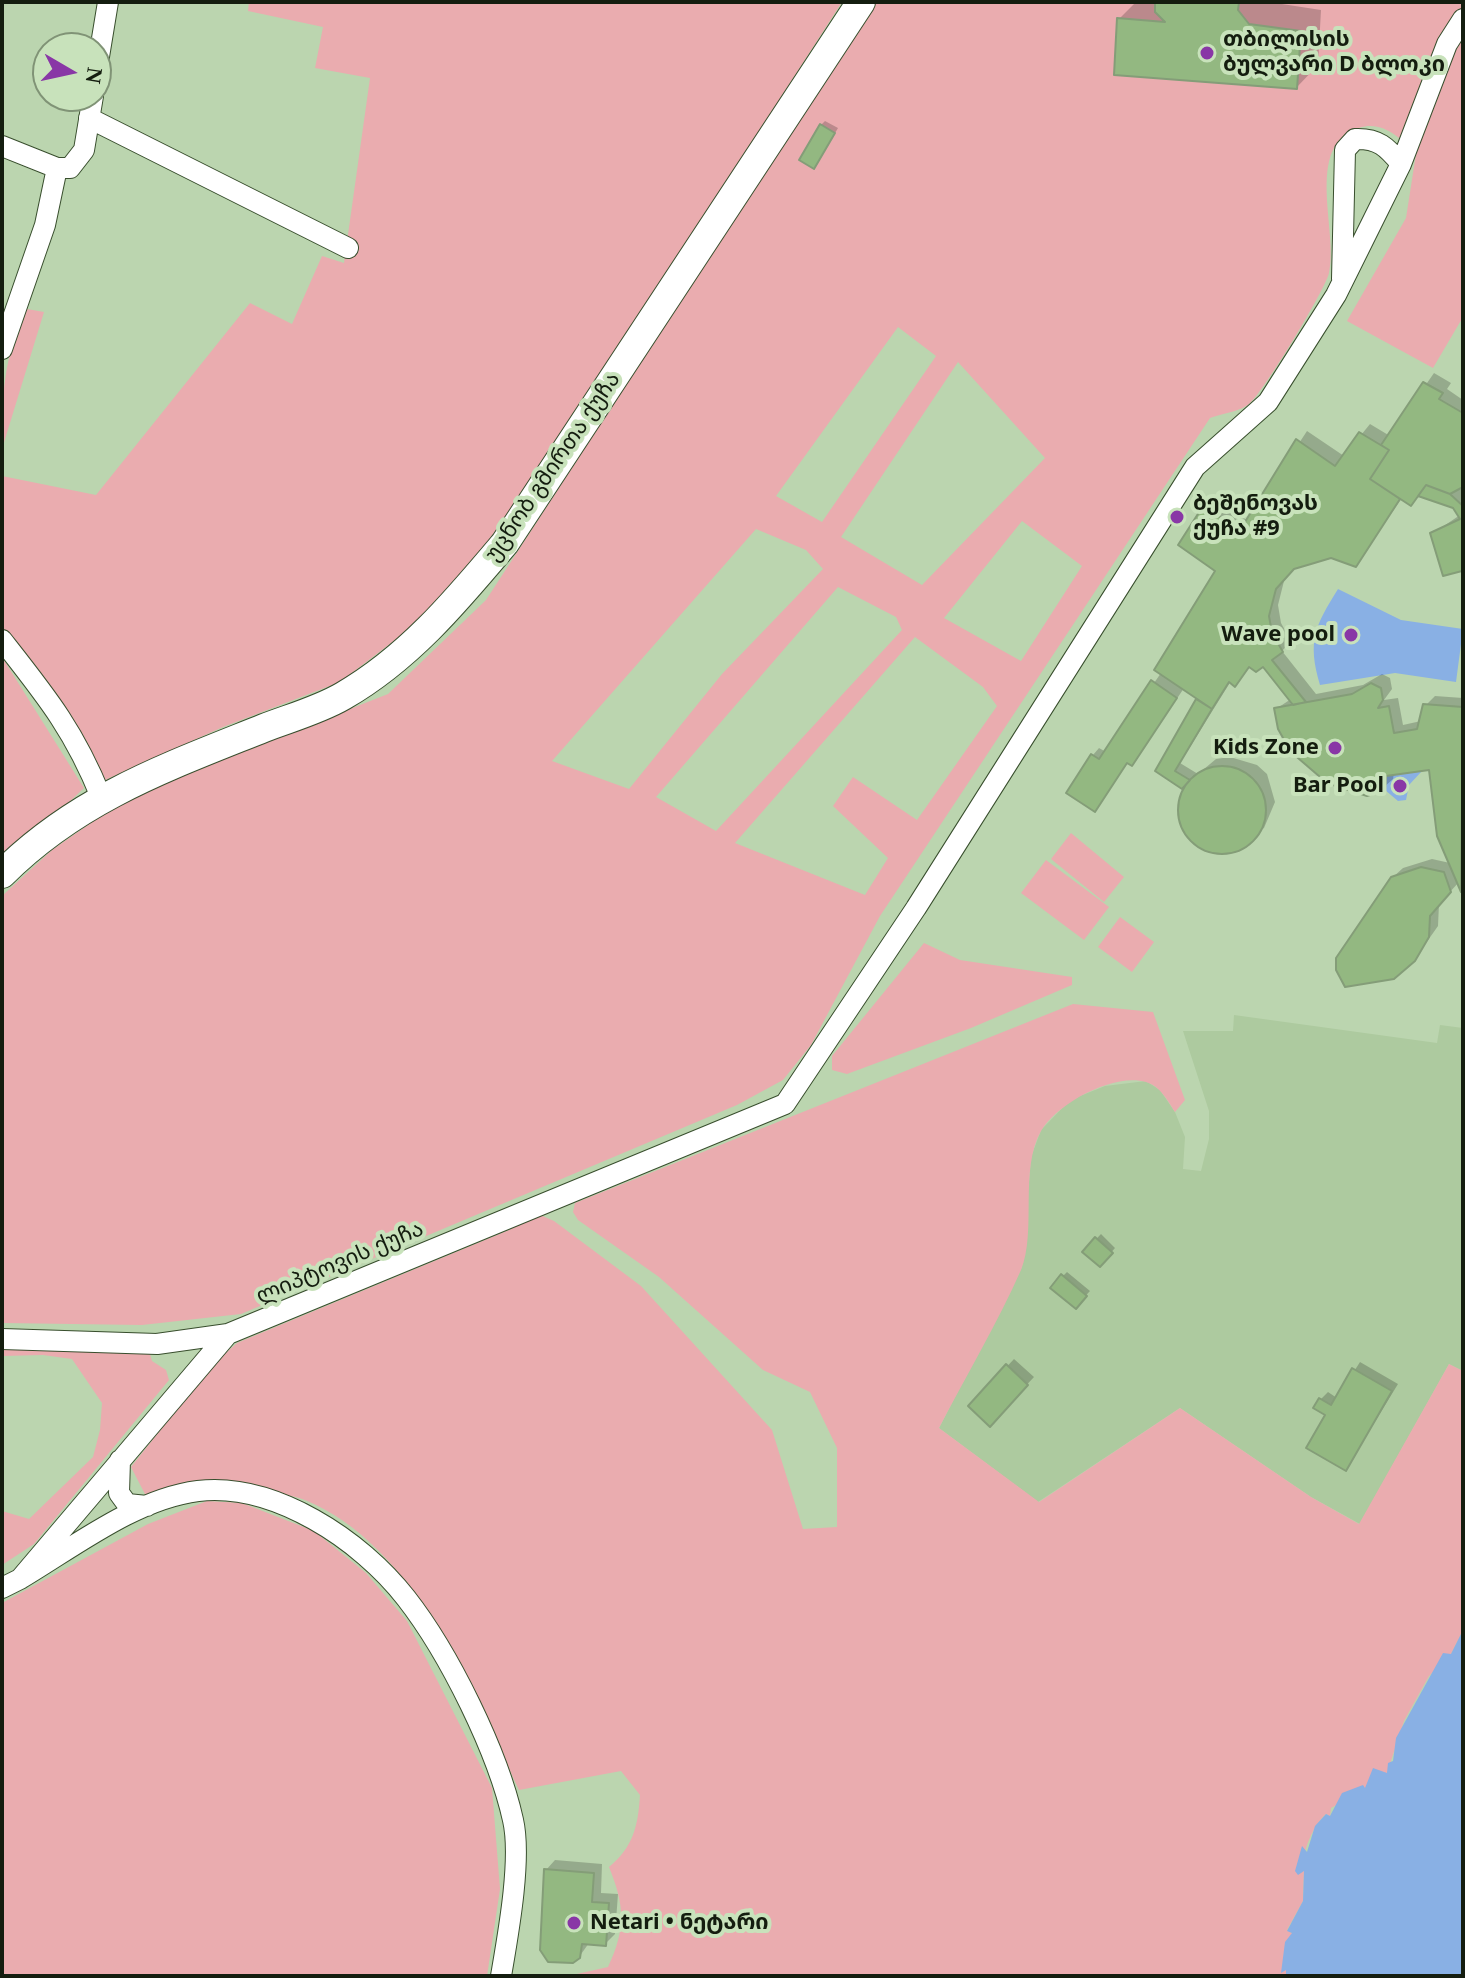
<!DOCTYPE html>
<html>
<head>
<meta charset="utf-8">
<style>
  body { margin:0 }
  #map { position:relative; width:1465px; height:1978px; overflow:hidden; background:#bbd5af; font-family:Georgia,serif }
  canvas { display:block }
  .frame { position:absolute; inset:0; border:4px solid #141d0f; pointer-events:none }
  .north { position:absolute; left:32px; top:32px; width:80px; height:80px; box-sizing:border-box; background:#c8e2bb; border:2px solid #809376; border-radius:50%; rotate:99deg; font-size:22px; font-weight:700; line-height:32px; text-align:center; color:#141d0f }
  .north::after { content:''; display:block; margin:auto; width:28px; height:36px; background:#8937a6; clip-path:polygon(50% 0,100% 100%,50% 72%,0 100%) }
</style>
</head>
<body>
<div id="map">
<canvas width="1465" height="1978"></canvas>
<div class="frame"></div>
<div class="north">N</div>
</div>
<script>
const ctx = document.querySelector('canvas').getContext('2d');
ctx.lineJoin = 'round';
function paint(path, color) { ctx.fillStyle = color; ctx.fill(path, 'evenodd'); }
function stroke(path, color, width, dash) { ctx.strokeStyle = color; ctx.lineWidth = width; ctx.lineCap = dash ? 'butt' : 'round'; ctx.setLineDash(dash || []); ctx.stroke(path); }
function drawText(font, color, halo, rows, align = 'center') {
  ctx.font = font + ' Georgia,"Noto Sans Georgian",serif'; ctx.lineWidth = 8; ctx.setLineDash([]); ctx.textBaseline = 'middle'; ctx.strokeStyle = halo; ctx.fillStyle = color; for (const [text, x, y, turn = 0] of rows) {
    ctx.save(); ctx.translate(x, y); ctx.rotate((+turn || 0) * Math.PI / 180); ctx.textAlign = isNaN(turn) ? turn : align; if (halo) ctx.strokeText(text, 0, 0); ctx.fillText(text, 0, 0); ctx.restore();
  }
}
paint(new Path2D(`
  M1234 1015 1437 1043 1440 1025 1463 1028V1371L1449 1364 1360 1524 1311 1497 1180 1408 1038 1502 939 1428 1022 1267 1031 1157 1041 1130 1070 1100 1105 1086 1146 1081 1160 1090 1175 1112 1185 1137 1183 1169 1201 1171 1209 1139V1111L1183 1031H1233Z`), '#adca9f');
paint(new Path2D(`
  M249 2H842L525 496 452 589 416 624 340 682 223 727 103 781 2 631V476L96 495 250 303 292 324 322 256 344 263 370 78 315 68 323 27 248 11Z
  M875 2H1463V317L1433 368 1347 321 1406 218 1416 154C1401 139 1383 120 1359 128 1303 145 1339 232 1329 273 1325 290 1264 391 1250 403 1242 411 1221 414 1210 418L880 916 811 1045 783 1080 737 1105 241 1314 142 1325 2 1323V896L52 850 131 795 388 694 486 600ZM898 327 936 356 822 522 776 496ZM958 362 1045 458 922 585 841 537ZM1022 521 1082 566 1021 661 944 618ZM756 529 806 550 823 569 722 674 629 789 552 761ZM838 587 896 617 902 630 716 831 656 797ZM915 637 983 687 997 706 917 820 853 777 833 806 888 858 865 895 735 843Z
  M27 309 44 312 2 449C2 395 3 358 27 309Z
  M2 657 84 788 2 866Z
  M1071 833 1124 877 1104 902 1051 859Z
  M1046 860 1109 907 1084 940 1021 893Z
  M1120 917 1154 942 1132 972 1098 947Z
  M924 943 960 960 1072 977V985L971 1028 847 1074 832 1070V1056Z
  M1073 1004 1153 1012 1185 1100 1175 1112C1168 1101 1160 1086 1146 1082 1114 1072 1056 1104 1041 1131 1019 1170 1037 1231 1021 1270 997 1324 966 1376 939 1428L1039 1502 1180 1408 1311 1497 1359 1524 1449 1364 1463 1371V1630L1451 1654 1429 1676 1404 1721 1387 1773 1364 1790 1331 1808 1330 1816 1326 1814C1309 1830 1304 1854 1300 1872L1304 1870 1303 1901 1287 1930 1292 1933 1286 1976H568L608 1967C626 1929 625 1906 609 1867 633 1847 638 1827 640 1795L621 1771 519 1790C473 1690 413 1544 305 1500 271 1486 185 1495 146 1496L131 1467 211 1366 237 1343 509 1230 538 1214 554 1221 641 1286 772 1430 803 1529 837 1527V1448L810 1392 763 1370 659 1277 578 1220 573 1212 575 1203Z
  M2 1349 150 1354 152 1361 166 1370 169 1380 34 1544 2 1565V1511L29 1519 93 1457 100 1430 102 1403 72 1359 43 1355 2 1356Z
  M207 1501 242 1503 314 1531 366 1573 407 1621 492 1788 500 1889 487 1976H2V1603L148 1524Z`), '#eaacaf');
paint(new Path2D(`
  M1338 589 1401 620 1463 629 1456 682 1395 673 1320 685C1307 641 1315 626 1338 589Z
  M1422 771 1409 785 1406 800 1398 801 1385 790 1386 776Z
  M1463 1630V1976H1286V1970L1281 1973 1285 1942 1292 1933 1287 1931 1303 1901 1304 1871 1298 1875 1295 1871 1302 1846 1307 1852 1315 1826 1326 1814 1330 1816 1342 1793 1363 1785 1365 1788 1373 1768 1387 1773 1388 1763 1393 1761 1396 1738 1443 1653 1451 1654Z`), '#89b0e4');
paint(new Path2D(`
  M1136 2H1269L1321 10 1318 65 1297 87 1119 19Z
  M825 121 838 128 818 162 821 125Z
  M1434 373 1451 383 1447 389 1463 400V569L1432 534 1460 515 1454 507 1420 494 1411 503 1402 498 1355 565 1331 556 1294 566 1285 577 1278 605 1281 623 1291 641 1282 651 1316 694 1363 685 1382 674 1390 678 1392 689 1384 700 1398 698 1403 725 1421 721 1425 706 1435 696 1463 698V887L1459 882 1439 904 1438 926 1414 960 1392 878 1403 868 1432 859 1450 863 1430 767 1394 773 1393 779 1383 788 1276 709 1291 699 1263 664 1251 666 1235 684 1231 681 1180 763 1198 774 1216 759 1230 757 1257 765 1267 774 1275 802 1264 828 1229 852 1201 847 1190 838 1180 812 1186 783 1158 771 1200 698 1184 688 1139 756 1132 763 1129 761 1095 810 1093 755 1099 748 1106 752 1161 673 1217 570 1204 507 1214 497 1248 521 1307 431 1344 456 1370 424 1390 436Z
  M1101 1234 1115 1248 1100 1265 1085 1251Z
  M1067 1272 1090 1291 1075 1307 1063 1276Z
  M1014 1359 1034 1377 990 1424 970 1406Z
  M1360 1362 1398 1384 1346 1469 1321 1399 1328 1392 1337 1398Z
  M555 1860 602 1864 601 1893 618 1894 615 1934 605 1944 589 1943 579 1957 546 1870Z`), '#0003');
const building = new Path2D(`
  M1155 2H1239L1238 10 1249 24 1301 31 1297 89 1114 75 1117 18 1165 22 1155 12Z
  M820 124 835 133 814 169 799 160Z
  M1423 382 1443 393 1439 399 1463 413V487L1450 494 1426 485 1411 506 1370 479 1389 450 1381 445Z
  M1359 432 1389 450 1370 479 1400 499 1356 567 1331 558 1311 564 1294 569 1276 589 1269 616 1272 633 1283 652 1272 660 1306 702 1293 705 1263 667 1256 672 1249 667 1235 687 1229 682 1212 709 1154 670 1215 571 1178 545 1203 506 1240 530 1296 439 1335 466Z
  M1426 485 1450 494 1463 506V574L1462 571 1443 576 1430 533 1460 519 1453 508 1418 496Z
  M1151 680 1177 698 1132 766 1127 763 1095 812 1066 793 1091 754 1099 759Z
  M1371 683 1381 688 1383 700 1378 708 1389 706 1394 733 1417 729 1423 704 1463 707 1461 892 1437 836 1429 770 1386 776 1385 790 1367 796 1327 783 1291 752 1278 729 1274 708 1352 694Z
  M1196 699 1212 709 1175 771 1190 780 1182 789 1155 771Z
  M1178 810a44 44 0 1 1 88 0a44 44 0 1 1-88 0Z
  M1421 867 1444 872 1451 892 1430 916 1429 937 1415 961 1394 979 1345 987 1336 970V958L1391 877Z
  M1095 1237 1113 1253 1100 1267 1082 1252Z
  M1061 1274 1087 1296 1076 1309 1050 1288Z
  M1006 1364 1028 1385 990 1427 968 1406Z
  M1352 1368 1392 1391 1346 1471 1306 1448 1325 1415 1313 1408 1319 1398 1331 1405Z
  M544 1869 594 1873 592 1902 609 1903 606 1946 582 1944 580 1958 573 1963 548 1962 540 1950Z`);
paint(building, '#93b881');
stroke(building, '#849d78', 2);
const minor = new Path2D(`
  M96 75 108 2
  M89 118 348 248
  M2 146 57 168H70L84 150 93 96
  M1342 279 1345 150 1355 139C1378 138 1387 147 1401 164
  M2 349 45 225 57 168
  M2 640C46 696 74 730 101 797
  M2 1339 157 1344 228 1334 785 1104 916 908 1195 467 1268 402 1336 295 1401 164 1447 44 1463 19
  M120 1460 119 1493 127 1504 147 1506
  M20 1579C74 1547 135 1499 198 1491 274 1482 361 1540 406 1598 449 1653 498 1752 513 1820 522 1859 508 1935 501 1976
  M2 1588 20 1579 228 1334`);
const secondary = new Path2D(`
  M2 874C78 798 167 767 264 728 290 718 319 710 343 696 409 658 457 600 505 543L861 2`);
stroke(minor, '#384e2d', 22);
stroke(secondary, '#384e2d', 30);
stroke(minor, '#fff', 20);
stroke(secondary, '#fff', 28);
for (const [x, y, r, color] of [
  [1207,53,8,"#8937a6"],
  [1177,517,8,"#8937a6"],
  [1351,635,8,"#8937a6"],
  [1335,748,8,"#8937a6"],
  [1400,786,8,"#8937a6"],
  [574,1923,8,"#8937a6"]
]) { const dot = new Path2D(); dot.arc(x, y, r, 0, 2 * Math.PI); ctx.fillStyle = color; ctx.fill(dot); stroke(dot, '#c8e2bb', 3); }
drawText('bold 22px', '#141d0f', '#c8e2bb', [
  ["თბილისის",1223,40],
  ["ბულვარი D ბლოკი",1223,65],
  ["ბეშენოვას",1193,504],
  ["ქუჩა #9",1193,529],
  ["Wave pool",1335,635,"right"],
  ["Kids Zone",1319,748,"right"],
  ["Bar Pool",1384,786,"right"],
  ["Netari • ნეტარი",590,1923]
], 'left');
drawText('22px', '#141d0f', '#c8e2bb', [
  ["უცნობ გმირთა ქუჩა",553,467,-56],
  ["ლიპტოვის ქუჩა",340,1263,-23]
]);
</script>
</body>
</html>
